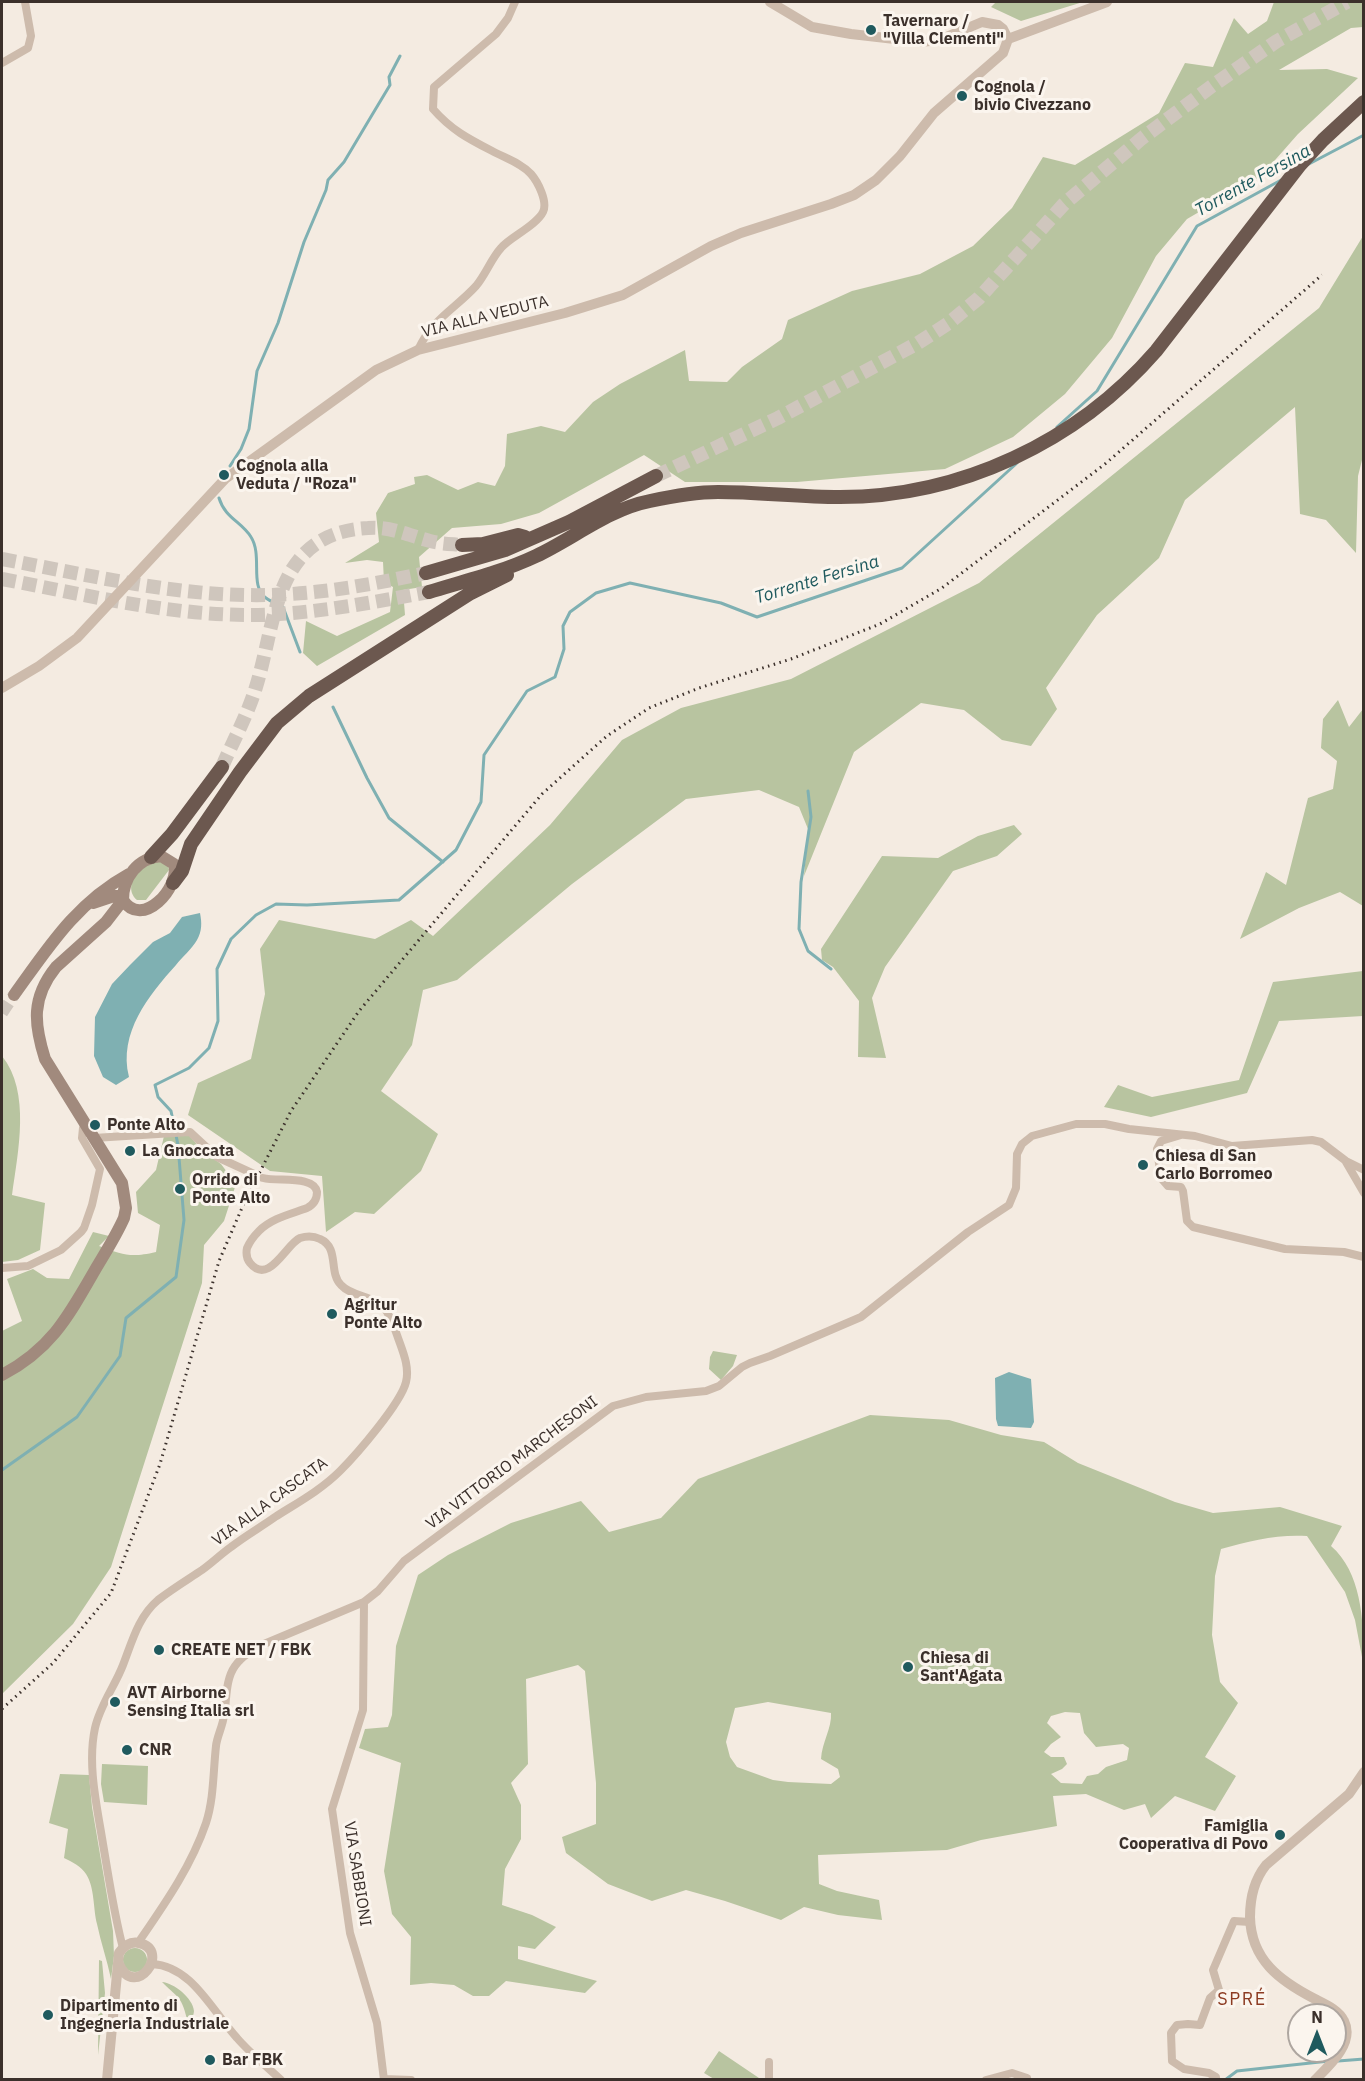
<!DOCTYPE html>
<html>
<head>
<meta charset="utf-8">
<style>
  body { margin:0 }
  #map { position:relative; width:1365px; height:2081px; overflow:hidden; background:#f4ebe1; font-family:"IBM Plex Sans",sans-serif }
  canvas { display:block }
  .frame { position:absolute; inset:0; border:3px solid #3b302b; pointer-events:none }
  .north { position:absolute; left:1287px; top:2003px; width:60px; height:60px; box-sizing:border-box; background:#fbf5ee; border:2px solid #aea6a0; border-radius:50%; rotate:0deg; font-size:16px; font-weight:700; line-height:24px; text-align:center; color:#3b302b }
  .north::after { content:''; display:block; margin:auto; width:21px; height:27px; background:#1f5a5e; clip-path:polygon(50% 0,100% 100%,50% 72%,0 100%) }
</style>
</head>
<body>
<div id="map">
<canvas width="1365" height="2081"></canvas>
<div class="frame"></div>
<div class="north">N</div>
</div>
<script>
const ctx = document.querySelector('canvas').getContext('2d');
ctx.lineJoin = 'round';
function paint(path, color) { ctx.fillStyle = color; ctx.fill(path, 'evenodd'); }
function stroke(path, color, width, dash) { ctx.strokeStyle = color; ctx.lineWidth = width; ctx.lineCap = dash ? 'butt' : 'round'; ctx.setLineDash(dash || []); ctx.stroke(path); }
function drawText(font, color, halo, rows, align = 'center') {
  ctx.font = font + ' "IBM Plex Sans",sans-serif'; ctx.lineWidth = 6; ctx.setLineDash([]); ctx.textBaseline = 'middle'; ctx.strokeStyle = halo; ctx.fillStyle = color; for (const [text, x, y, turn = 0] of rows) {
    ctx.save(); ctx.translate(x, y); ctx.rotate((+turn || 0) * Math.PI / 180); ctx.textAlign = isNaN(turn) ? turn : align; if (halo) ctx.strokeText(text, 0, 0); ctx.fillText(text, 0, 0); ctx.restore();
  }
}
paint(new Path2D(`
  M996 2H1083L1021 21 991 7Z
  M1274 2H1363V27L1351 28 1279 70 1327 69 1358 78 1298 134 1261 176 1187 219 1156 256 1112 338 1065 394 1013 437 945 469 797 482H685L644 455 539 513 501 524 452 528 419 557 422 587 403 590 405 615 317 666 303 653 306 621 337 636 390 612 393 587 384 582 383 562 367 560 345 563 379 542 376 513 388 493 415 484 414 477 427 475 458 490 478 482 495 486 505 466 507 434 541 426 565 432 593 402 620 384 685 350 689 381 727 382 742 367 782 339 788 320 852 291 920 274 973 246 1012 208 1043 157 1075 165 1159 113 1185 63 1213 67 1234 18 1248 34 1267 21Z
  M1363 236 1364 452 1358 476 1356 553 1326 520 1300 514 1295 407 1185 500 1159 558 1097 615 1046 688 1057 709 1031 746 1002 740 964 710 921 703 854 752 804 876 808 829 799 807 759 790 686 799 572 884 457 980 423 990 412 1045 381 1091 438 1134 421 1171 374 1214 355 1212 326 1232 322 1176 270 1171 188 1115 198 1083 251 1059 265 994 260 949 279 920 375 939 411 920 433 936 550 825 622 740 681 708 791 679 979 583 1319 308Z
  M1338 700 1349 727 1363 709V906L1340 892 1299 908 1240 939 1266 872 1286 885 1308 798 1333 789 1337 761 1321 748 1323 719Z
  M1014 825 1022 834 997 856 953 871 885 967 872 998 886 1058 858 1057 859 1001 833 967 822 960 821 949 882 856 938 858 978 836Z
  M157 859 168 864 169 870 146 900H137C127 892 131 877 140 869 144 865 152 862 157 859Z
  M1363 971V1016L1279 1021 1247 1093 1151 1117 1104 1107 1118 1085 1152 1097 1239 1080 1273 982Z
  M2 1056C31 1092 18 1152 12 1195L45 1203 40 1250 18 1260 2 1262Z
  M188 1134 201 1149 221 1164 236 1184 224 1221 204 1245 202 1283 111 1567 73 1624 2 1694V1331L22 1321 7 1279 33 1269 47 1278 69 1279 93 1232 109 1236 99 1246C124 1255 130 1258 156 1252L160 1225 138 1213 136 1192 156 1170 164 1136Z
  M713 1351 737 1355 733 1366 721 1380 709 1369 710 1357Z
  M870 1415 949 1420 1001 1435 1044 1442 1078 1463 1175 1502 1213 1513 1280 1507 1342 1526 1331 1546C1361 1572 1364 1620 1363 1656L1362 1657 1355 1620 1345 1592 1307 1536C1278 1534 1249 1541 1221 1549L1215 1576 1212 1635 1220 1682 1238 1703 1205 1757 1236 1776 1215 1811 1175 1796 1151 1818 1145 1804 1124 1810 1086 1794 1053 1796 1057 1826 981 1840 947 1850 818 1855 819 1884 837 1891 879 1900 882 1920 838 1915 804 1907 781 1920 725 1901 686 1890 652 1901 608 1884 566 1853 562 1837 596 1824V1783L585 1671 578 1665 526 1679 528 1764 511 1783 521 1805V1839L505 1869 502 1905 532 1915 556 1927 535 1949 518 1946V1959L597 1981 585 1993 506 1981 489 1996H473L454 1985 431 1983 410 1985 411 1937 392 1914 384 1871 401 1763 359 1748 365 1729 388 1727 392 1715 396 1646 418 1575 448 1555 511 1523 581 1501 609 1532 661 1518 698 1479ZM768 1702 831 1713C832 1728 822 1742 821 1759L838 1769 840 1777 831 1784 788 1782 773 1780 737 1767 730 1757 726 1742 735 1708ZM1065 1712 1080 1713 1084 1733 1096 1747 1123 1744 1129 1748 1127 1760 1106 1767 1098 1774 1087 1776 1082 1784 1061 1783 1051 1774 1062 1769 1067 1764 1064 1757H1051L1044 1752 1051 1744 1061 1737 1047 1723 1051 1716Z
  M102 1764 148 1766 147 1805 104 1802 101 1784Z
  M60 1774 89 1775 92 1807 113 1931 114 1956 111 1979C107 1960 101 1943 97 1924 93 1909 95 1888 86 1874 81 1866 72 1862 64 1858L68 1829 49 1823Z
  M123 1960a12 12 0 1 1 24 0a12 12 0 1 1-24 0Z
  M99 1960 102 1961 105 1993 98 2055Z
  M162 1982C174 1983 193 1998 194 2011 194 2014 192 2017 192 2021L187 2019C181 1994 176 1997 162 1982Z
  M719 2051 759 2078 758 2079H714L704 2073Z`), '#b8c4a0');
paint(new Path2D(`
  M200 913C202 923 202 931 197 940 192 949 182 957 176 965 149 995 118 1033 129 1077L116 1085 103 1077 94 1056 95 1017 112 984 130 965 153 942 170 933 182 917Z
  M1009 1372 1031 1379 1034 1422 1031 1428 998 1426 996 1419 995 1378Z`), '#7fb0b2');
stroke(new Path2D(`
  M1307 165 1364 135
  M1057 427 1097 391 1197 226 1283 179
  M230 466 241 449 249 429 257 371 278 323 304 242 326 190 328 180 344 162 372 115 390 85 389 77 400 56
  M219 498C225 518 242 522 251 537 263 556 249 586 266 598 271 602 278 604 283 607L300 652
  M333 707 367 778 389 818 443 862
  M808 791 811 817 801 882 799 929 808 951 831 969
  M2 1470 77 1417 120 1356 126 1318 176 1277 184 1220 178 1145 171 1111 158 1097 155 1085 189 1068 209 1048 218 1021 217 969 231 939 256 915 276 904 307 905 399 900 456 850 481 802 484 755 527 691 555 677 564 649 563 626 570 612 596 593 630 583 721 603 757 617 902 568 1017 463
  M1338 2061 1364 2059
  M1225 2080 1237 2071 1329 2061`), '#7fb0b2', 3);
stroke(new Path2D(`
  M2 1013 14 995`), '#cfc6bd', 12, [12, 6]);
stroke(new Path2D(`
  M656 476 778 418 918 343 949 323 979 298 1064 204 1141 139 1212 86 1277 41 1347 2
  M2 559C89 575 178 597 268 595 321 594 374 584 426 573
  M2 579C93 596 186 620 279 614 329 611 379 601 429 592
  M222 767C233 741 248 714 256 687 277 619 274 533 368 528 390 526 410 536 430 541 441 544 452 544 462 545`), '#cfc6bd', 14, [14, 7]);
stroke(new Path2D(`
  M2 63 28 48 31 36 25 2
  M418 350C432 319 455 309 476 286 486 274 491 259 501 248 510 237 536 226 543 212 548 202 538 182 531 174 522 164 508 159 496 153 471 140 452 131 433 109L434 87 496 34 508 18 515 2
  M1181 1135 1161 1141 1157 1149 1161 1178 1168 1186 1181 1187 1183 1191 1187 1221 1193 1227 1285 1249 1344 1252 1364 1257
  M94 1138 190 1132 217 1157 254 1174
  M1346 1162 1364 1193
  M2 1268 28 1266 61 1250 81 1232 84 1228 92 1205 100 1169 82 1138 83 1128 87 1126
  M364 1602 363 1710 332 1809 350 1933 377 2023 384 2080
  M138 1943C164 1905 191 1867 206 1823 214 1798 213 1773 216 1746 217 1736 223 1726 224 1715 227 1700 225 1680 235 1666 242 1656 253 1650 264 1644L364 1602 378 1591 404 1561 613 1406 646 1397 706 1391 719 1386 742 1367 750 1363 770 1356 861 1317 968 1232 1009 1205 1016 1188 1017 1154 1022 1144 1032 1136 1076 1124H1105L1129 1129 1195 1136 1232 1146 1312 1140 1321 1142 1346 1161 1364 1170
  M123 1948C114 1914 109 1879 103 1844 97 1806 87 1765 95 1728 100 1705 115 1686 123 1665 132 1642 138 1617 158 1600 172 1589 187 1580 202 1570 212 1563 221 1554 231 1547 245 1536 261 1527 275 1517 297 1503 321 1490 340 1471 357 1454 401 1403 406 1382 410 1366 402 1350 397 1335 394 1326 390 1314 383 1307 372 1295 352 1297 341 1285 328 1272 340 1248 320 1239 314 1236 306 1236 300 1238 286 1244 269 1286 250 1263 246 1258 246 1253 247 1248 250 1241 254 1236 259 1231 272 1218 291 1214 307 1208 313 1205 317 1200 317 1192 314 1175 278 1182 263 1178
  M152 1964C192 1966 212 2011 237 2038 250 2053 266 2066 281 2080
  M384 2079 411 2080
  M769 2080V2062
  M986 2080 1012 2073 1027 2078
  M1216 2080V2077L1209 2073 1184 2069 1172 2061 1171 2033 1177 2025 1188 2024 1200 2025 1210 1998 1219 1990 1213 1970 1234 1921 1250 1922`), '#cdbbac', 8);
stroke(new Path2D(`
  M770 2 812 27 851 34 921 42 939 40 982 22 998 25 1003 29 1008 39
  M1008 39 1107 2
  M2 688 39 666 77 638 225 479 376 370 418 350 565 313 623 295 711 246 741 233 831 204 854 195 876 180 900 156 934 113 1003 53 1008 39
  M107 2080 119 1953C124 1946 130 1941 139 1943 172 1950 135 2001 119 1964
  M1315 2080C1329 2066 1355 2043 1344 2021 1339 2010 1325 2004 1315 1999 1280 1981 1251 1960 1250 1917 1250 1898 1254 1880 1266 1865L1349 1794 1364 1772`), '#cdbbac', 10);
stroke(new Path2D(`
  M161 856 174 864C181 887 142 930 123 900 123 877 138 858 161 856Z
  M93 903 114 896H123
  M14 995C48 948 76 903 129 874
  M2 1375C51 1349 68 1317 95 1270 105 1253 116 1236 124 1218L126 1208 122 1183 45 1059C34 1024 31 998 56 967L106 922 123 900`), '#a18a7d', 12);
stroke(new Path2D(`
  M462 545 483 544 518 535 525 537
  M426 573 505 550 569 522 656 476
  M429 592C465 581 502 572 536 556 574 538 609 509 650 501 673 496 695 492 718 492 758 492 799 497 840 497 960 497 1077 442 1156 351L1300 165 1323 140 1364 102
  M151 857 172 834 222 767
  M173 883 182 871 191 844 240 772 277 723 309 696 469 594 507 575`), '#6c584f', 14);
stroke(new Path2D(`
  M2 1709 53 1663 111 1593 160 1464 219 1261 245 1201 291 1111 359 1011 542 794 607 736 649 708 699 688 791 659 880 624 942 588 1105 464 1322 275`), '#3b302b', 3, [1.5, 4.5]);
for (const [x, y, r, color] of [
  [871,30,6,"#1f5a5e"],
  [962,96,6,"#1f5a5e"],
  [224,475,6,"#1f5a5e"],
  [95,1125,6,"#1f5a5e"],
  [130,1151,6,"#1f5a5e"],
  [1143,1165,6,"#1f5a5e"],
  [180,1189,6,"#1f5a5e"],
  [332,1314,6,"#1f5a5e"],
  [159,1650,6,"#1f5a5e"],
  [908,1667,6,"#1f5a5e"],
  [115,1702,6,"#1f5a5e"],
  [127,1750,6,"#1f5a5e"],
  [1280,1835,6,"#1f5a5e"],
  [48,2015,6,"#1f5a5e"],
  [210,2060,6,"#1f5a5e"]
]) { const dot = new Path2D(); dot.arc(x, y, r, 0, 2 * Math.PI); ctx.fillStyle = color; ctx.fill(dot); stroke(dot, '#fbf5ee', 2); }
drawText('bold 16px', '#3b302b', '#fbf5ee', [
  ["Tavernaro /",883,21],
  ["\"Villa Clementi\"",883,39],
  ["Cognola /",974,87],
  ["bivio Civezzano",974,105],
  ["Cognola alla",236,466],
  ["Veduta / \"Roza\"",236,484],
  ["Ponte Alto",107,1125],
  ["La Gnoccata",142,1151],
  ["Chiesa di San",1155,1156],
  ["Carlo Borromeo",1155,1174],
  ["Orrido di",192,1180],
  ["Ponte Alto",192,1198],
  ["Agritur",344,1305],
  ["Ponte Alto",344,1323],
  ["CREATE NET / FBK",171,1650],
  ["Chiesa di",920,1658],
  ["Sant'Agata",920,1676],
  ["AVT Airborne",127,1693],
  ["Sensing Italia srl",127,1711],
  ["CNR",139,1750],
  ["Famiglia",1268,1826,"right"],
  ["Cooperativa di Povo",1268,1844,"right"],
  ["Dipartimento di",60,2006],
  ["Ingegneria Industriale",60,2024],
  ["Bar FBK",222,2060]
], 'left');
drawText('16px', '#3b302b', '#fbf5ee', [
  ["VIA ALLA VEDUTA",485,317,-14],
  ["VIA VITTORIO MARCHESONI",512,1463,-37],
  ["VIA ALLA CASCATA",270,1502,-36],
  ["VIA SABBIONI",357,1874,81]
]);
drawText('italic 18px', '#1f5a5e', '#fbf5ee', [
  ["Torrente Fersina",1253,181,-29],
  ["Torrente Fersina",817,580,-17]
]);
ctx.letterSpacing = '1.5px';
drawText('18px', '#8c3b22', '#fbf5ee', [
  ["SPRÉ",1242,2000]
]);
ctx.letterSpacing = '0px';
</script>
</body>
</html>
